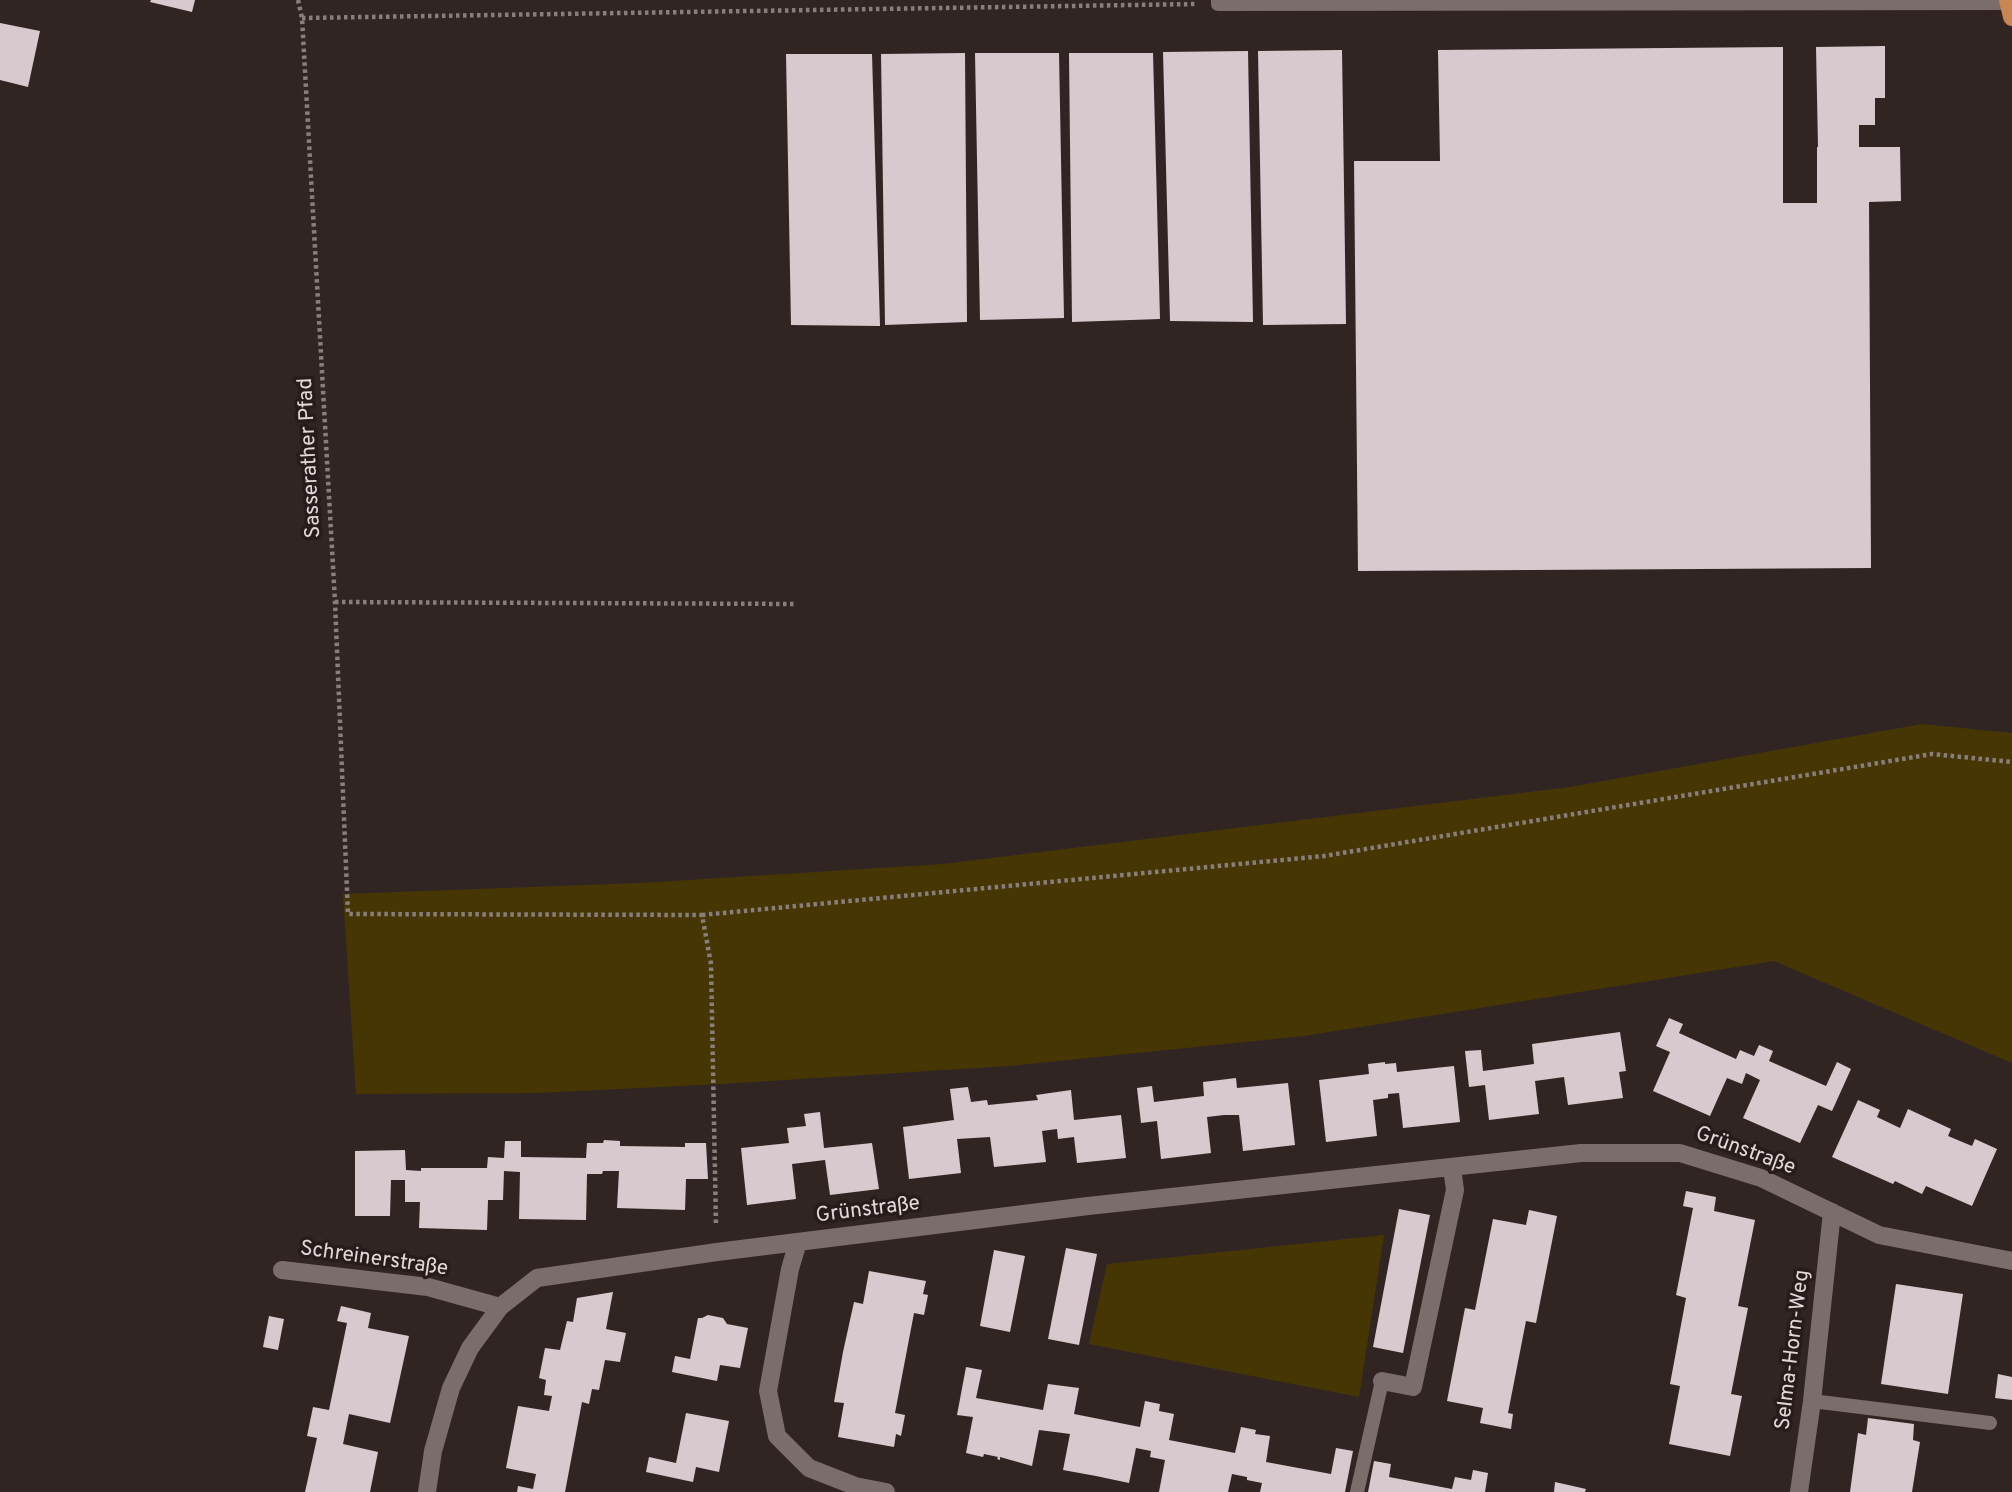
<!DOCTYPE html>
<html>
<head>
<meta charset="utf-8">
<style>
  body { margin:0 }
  canvas { display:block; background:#312524 }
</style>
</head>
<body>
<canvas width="2012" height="1492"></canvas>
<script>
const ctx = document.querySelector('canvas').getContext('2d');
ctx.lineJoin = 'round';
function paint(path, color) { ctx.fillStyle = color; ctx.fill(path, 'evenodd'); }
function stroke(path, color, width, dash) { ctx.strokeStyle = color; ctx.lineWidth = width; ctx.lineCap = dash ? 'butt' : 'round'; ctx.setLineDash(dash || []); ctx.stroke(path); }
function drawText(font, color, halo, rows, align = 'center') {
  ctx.font = font + ' Overpass,sans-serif'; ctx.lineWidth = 7; ctx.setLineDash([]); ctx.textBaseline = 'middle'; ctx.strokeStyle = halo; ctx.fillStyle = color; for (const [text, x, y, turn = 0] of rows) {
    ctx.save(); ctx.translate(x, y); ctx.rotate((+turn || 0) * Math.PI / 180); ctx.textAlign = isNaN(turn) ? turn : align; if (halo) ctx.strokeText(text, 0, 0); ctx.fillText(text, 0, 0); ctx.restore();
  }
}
paint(new Path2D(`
  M1922 724 2012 733V1063L1774 961 1304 1036 1009 1066 721 1084 536 1093 356 1094 343 894 640 883 943 864 1570 787Z
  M1384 1235 1359 1397 1089 1344 1107 1264Z`), '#463603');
paint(new Path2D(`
  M151 0H195L192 12 150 2Z
  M0 23 40 31 28 87 0 80Z
  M1885 46V98H1875V125H1859V147H1900L1901 201 1869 202 1871 568 1358 571 1354 161H1440L1438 50 1783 47V203H1817V147H1818L1816 47Z
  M1342 50 1346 324 1263 325 1258 51Z
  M1248 51 1253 322 1170 321 1163 52Z
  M965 53 967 322 885 325 881 54Z
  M975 53H1059L1064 318 980 320Z
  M1069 53H1153L1160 319 1072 322Z
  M786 54H872L880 326 791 325Z
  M1669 1018 1683 1024 1679 1033 1736 1059 1740 1050 1754 1056 1759 1045 1773 1051 1769 1061 1826 1086 1837 1062 1851 1069 1832 1111 1818 1105 1800 1143 1743 1118 1760 1080 1746 1073 1742 1084 1727 1078 1710 1116 1653 1091 1670 1052 1656 1046Z
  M1620 1032 1626 1071 1619 1072 1623 1098 1568 1105 1564 1077 1535 1081 1539 1114 1489 1120 1485 1085 1469 1087 1465 1051 1481 1050 1483 1071 1534 1064 1532 1044Z
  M1385 1062V1064L1396 1063 1397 1072 1454 1066 1460 1122 1403 1128 1399 1093 1388 1094V1098L1373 1100 1377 1136 1326 1142 1319 1080 1369 1074 1368 1064Z
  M1236 1078 1237 1088 1288 1083 1295 1145 1243 1151 1239 1115H1224L1207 1117 1211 1153 1161 1159 1157 1121 1141 1123 1137 1088 1152 1086 1154 1102 1204 1096 1203 1082Z
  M968 1087 971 1102 987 1100 988 1105 1038 1100 1036 1095 1071 1090 1074 1120 1121 1115 1126 1158 1077 1163 1074 1137 1058 1139 1057 1129 1042 1131 1046 1162 994 1167 990 1137 957 1139 961 1173 909 1179 903 1127 954 1120 950 1089Z
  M1858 1100 1880 1110 1877 1117 1900 1128 1908 1109 1951 1129 1948 1136 1972 1146 1975 1139 1997 1149 1972 1206 1926 1186 1922 1194 1895 1181 1893 1184 1832 1157Z
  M820 1112 824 1148 872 1143 879 1189 830 1195 825 1160 792 1164 796 1199 747 1205 741 1148 789 1143 787 1128 806 1126 804 1114Z
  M604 1140 620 1141V1146L685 1147V1143H706L708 1179H686L685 1210 617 1208 619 1171H603L602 1174H587L586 1220 519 1219 520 1172 504 1171 503 1200H488L487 1230 419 1228 420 1202H405V1180H391L390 1216H355V1151L405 1150 406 1170 421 1171V1168H487L488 1157 504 1158 505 1141H521V1157L586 1158 587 1143H603Z
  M1686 1191 1716 1197 1714 1211 1755 1220 1738 1306 1748 1308 1731 1394 1742 1396 1730 1456 1669 1444 1680 1386 1670 1384 1686 1298 1676 1295 1693 1208 1683 1206Z
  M1399 1209 1430 1215 1403 1353 1373 1347Z
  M1529 1210 1557 1216 1536 1323 1526 1321 1508 1413 1513 1414 1511 1429 1480 1423 1483 1408 1447 1401 1465 1308 1475 1310 1493 1219 1526 1225Z
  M1066 1248 1097 1254 1079 1345 1048 1339Z
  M994 1250 1025 1256 1010 1332 980 1326Z
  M869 1271 926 1281 923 1294 928 1295 924 1315 914 1313 895 1413 905 1415 901 1436 896 1434 894 1447 838 1437 844 1403 834 1402 843 1352 854 1302 863 1304Z
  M1896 1284 1963 1294 1948 1394 1881 1384Z
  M613 1292 606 1329 626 1333 620 1362 605 1360 599 1390 592 1389 589 1404 582 1402 565 1492H517L518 1486 533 1489 536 1474 506 1468 518 1406 549 1411 552 1396 544 1395 546 1380 539 1378 545 1348 560 1350 567 1321 573 1322 577 1298Z
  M341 1306 371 1313 368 1328 409 1336 390 1423 349 1414 343 1444 378 1452 370 1492H305L317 1438 307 1436 313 1407 329 1410 347 1323 337 1321Z
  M708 1315 723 1318 727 1324 748 1328 740 1368 720 1365 717 1381 672 1372 675 1356 690 1359 698 1318H702Z
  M269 1316 284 1319 278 1350 263 1347Z
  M966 1367 982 1370 976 1398 1043 1410 1048 1384 1079 1388 1074 1414 1140 1427 1145 1401 1160 1404 1159 1411 1174 1414 1169 1440 1235 1453 1241 1427 1256 1430 1255 1434 1270 1436 1266 1462 1331 1474 1336 1448 1353 1451 1345 1492H1260L1262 1483 1247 1480V1477L1232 1474 1228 1492H1159L1165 1460 1150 1457 1151 1451 1136 1448 1129 1483 1096 1476 1063 1470 1070 1434 1055 1432 1039 1430 1032 1466 1000 1457V1460L997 1459 998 1457 984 1454 983 1457 966 1453 973 1417 957 1415Z
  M1998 1374 2012 1377V1400L1995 1398Z
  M686 1413 729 1421 719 1472 696 1467 693 1482 646 1472 649 1457 676 1463Z
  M1868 1418 1914 1424 1913 1440 1920 1442 1912 1492H1850L1858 1433 1866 1435Z
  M1374 1461 1391 1464 1389 1477 1452 1489 1455 1477 1471 1480 1473 1470 1488 1473 1485 1492H1368Z
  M1555 1482 1586 1489 1585 1492H1554Z`), '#d7c9ce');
stroke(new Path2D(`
  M298 0 302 18 335 602 348 914 702 915 711 964 716 1226
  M302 18 1196 4
  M335 602 797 604
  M702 915 1324 856 1932 754 2012 762`), '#887e7d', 4.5, [3.5, 3.5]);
stroke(new Path2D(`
  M1218 0V4L2009 3
  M1812 1401 1990 1423
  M1357 1492 1382 1381`), '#7a6d6b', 14);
stroke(new Path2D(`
  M798 1242 790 1269 768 1391 777 1436 809 1468 855 1486 886 1492
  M282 1270 428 1287 500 1307
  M1382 1381 1413 1387 1455 1190 1452 1168
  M427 1492 433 1451 451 1388 470 1348 500 1307 537 1278 717 1252 1088 1206 1581 1153H1680L1761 1178 1879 1235 2012 1261
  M1799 1492 1812 1401 1832 1212`), '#7a6d6b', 18);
stroke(new Path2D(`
  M2008 0 2012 17`), '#c78652', 18);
drawText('21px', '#e1d9d8', '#271c1b', [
  ["Sasserather Pfad",311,458,-93],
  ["Grünstraße",1745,1152,20],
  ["Grünstraße",868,1211,-7],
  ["Schreinerstraße",374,1260,8],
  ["Selma-Horn-Weg",1794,1350,-83]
]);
</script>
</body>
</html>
